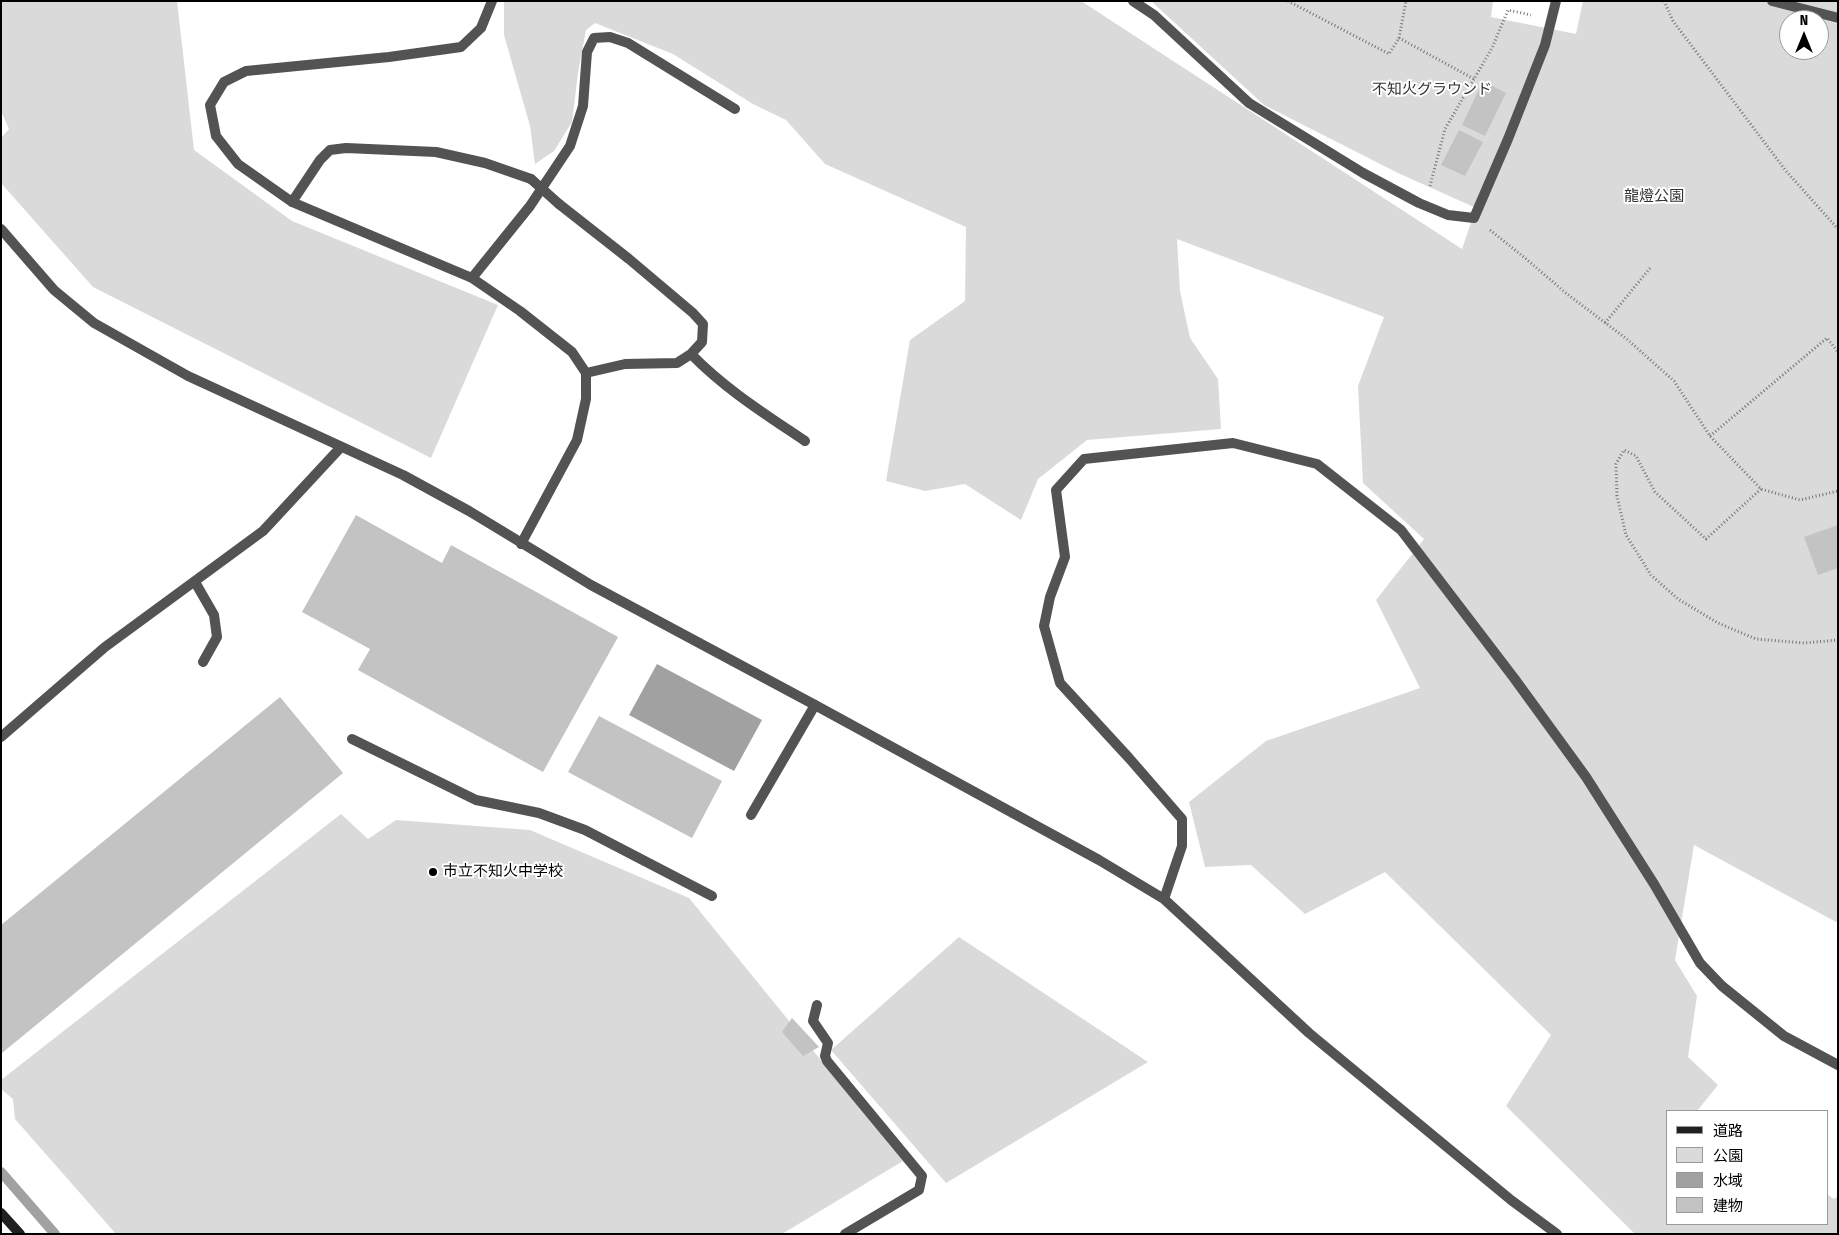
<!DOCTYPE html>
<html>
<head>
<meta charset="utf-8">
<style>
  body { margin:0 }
  #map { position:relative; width:1839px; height:1235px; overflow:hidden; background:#fff; font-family:"Fira Sans Condensed","Noto Sans JP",sans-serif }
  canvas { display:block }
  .frame { position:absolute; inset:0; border:2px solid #000; pointer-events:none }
  .legend { position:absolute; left:1666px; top:1110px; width:162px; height:115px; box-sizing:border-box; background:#fff; border:1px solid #999; margin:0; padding:6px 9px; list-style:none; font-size:15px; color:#000 }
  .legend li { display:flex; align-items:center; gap:10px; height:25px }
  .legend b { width:25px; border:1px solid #999 }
  .north { position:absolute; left:1779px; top:10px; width:50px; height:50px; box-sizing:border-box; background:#fff; border:1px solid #999; border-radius:50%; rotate:0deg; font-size:14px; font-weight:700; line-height:20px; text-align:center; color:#000 }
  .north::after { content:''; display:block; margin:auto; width:18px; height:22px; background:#000; clip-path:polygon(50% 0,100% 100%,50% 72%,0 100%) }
</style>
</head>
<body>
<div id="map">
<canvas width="1839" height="1235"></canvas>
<div class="frame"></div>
<ul class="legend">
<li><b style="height:6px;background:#202020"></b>道路</li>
<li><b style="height:14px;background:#dadada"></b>公園</li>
<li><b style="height:14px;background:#a1a1a1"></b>水域</li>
<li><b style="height:14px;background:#c3c3c3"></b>建物</li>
</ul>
<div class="north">N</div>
</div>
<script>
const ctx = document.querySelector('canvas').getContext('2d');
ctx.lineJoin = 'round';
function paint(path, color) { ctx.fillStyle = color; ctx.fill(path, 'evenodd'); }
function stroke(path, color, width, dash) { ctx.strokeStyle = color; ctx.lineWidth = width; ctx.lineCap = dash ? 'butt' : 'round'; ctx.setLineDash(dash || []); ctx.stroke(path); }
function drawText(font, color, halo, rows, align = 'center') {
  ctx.font = font + ' "Fira Sans Condensed","Noto Sans JP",sans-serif'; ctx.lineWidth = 4; ctx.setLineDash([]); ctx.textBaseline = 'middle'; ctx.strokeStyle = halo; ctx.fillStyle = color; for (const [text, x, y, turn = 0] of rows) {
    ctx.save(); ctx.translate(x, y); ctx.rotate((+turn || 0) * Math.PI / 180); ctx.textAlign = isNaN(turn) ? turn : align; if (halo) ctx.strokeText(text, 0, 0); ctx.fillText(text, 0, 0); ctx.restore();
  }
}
paint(new Path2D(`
  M1 1H177L194 150 292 221 498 305 431 458 93 287 1 183V138L9 129 1 111Z
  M504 1H1081L1462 249 1476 208 1398 173 1264 105 1151 1H1493L1491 17 1576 34 1583 1H1765L1838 24V923L1694 845 1675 960 1697 996 1688 1057 1718 1085 1697 1111H1668V1224H1828V1195L1834 1199 1838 1196V1234H1635L1506 1106 1551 1035 1385 872 1305 914 1251 865 1205 867 1189 802 1266 741 1420 688 1376 600 1424 539 1363 483 1358 386 1384 317 1177 239 1180 291 1190 338 1218 379 1221 429 1087 440 1038 479 1021 520 965 484 925 491 886 481 910 340 965 301 966 227 825 164 786 120 753 104 673 54 595 23 586 30 578 73 572 122 554 151 535 164 530 126 504 35ZM1789 20H1819V50H1789Z
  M1781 1H1838V16Z
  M341 814 368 839 396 820 530 830 689 898 903 1161 782 1234H116L15 1119 13 1099 1 1089V1080Z
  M959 937 1148 1062 946 1183 831 1050Z`), '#dadada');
paint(new Path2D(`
  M657 664 762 720 734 771 629 715Z`), '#a1a1a1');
stroke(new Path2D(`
  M1 1172 55 1234`), '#a1a1a1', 10);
paint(new Path2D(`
  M1483 81 1506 93 1485 136 1462 125Z
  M1459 130 1483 142 1465 176 1441 165Z
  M356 515 442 563 451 545 618 637 543 772 358 670 370 649 302 612Z
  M1838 525V568L1818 575 1804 537Z
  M280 697 343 773 2 1053 1 925Z
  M599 716 722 781 692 838 568 772Z
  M792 1018 819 1047 803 1056 782 1032Z`), '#c3c3c3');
stroke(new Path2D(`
  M1288 1 1389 54 1399 38 1406 1
  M1664 1 1673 21 1786 171 1838 229
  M1399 38 1474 79 1492 48 1508 10 1531 15
  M1430 186 1445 129 1474 79
  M1490 230 1525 258 1567 294 1628 340 1674 381 1710 436 1761 489 1800 500 1838 491
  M1605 323 1651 267
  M1710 436 1827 338 1838 352
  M1761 489 1706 539 1655 492 1636 456 1624 450 1616 464 1617 496 1626 535 1651 575 1678 599 1718 623 1756 639 1804 643 1838 640`), '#757575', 3, [1, 2.5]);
stroke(new Path2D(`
  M195 582 214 615 217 637 203 662
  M352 739 476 800 539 813 585 830 712 896
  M751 815 815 705
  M817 1005 813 1021 828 1043 825 1056 827 1061 922 1176 919 1190 845 1234`), '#535353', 10);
stroke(new Path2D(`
  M492 1 481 28 461 47 389 57 246 71 224 82 210 105 216 136 238 164 292 202 472 278 520 311 572 352 586 373V399L577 440 521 544
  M1133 1 1154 15 1249 103 1363 173 1419 203 1448 215 1474 218 1508 139 1545 45 1556 1
  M1772 1 1838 18
  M292 202 320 160 330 150 346 148 436 152 485 163 531 179
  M559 204 629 259 693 313 703 324 702 342 691 354 677 363 625 364 586 373
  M1 229 54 290 94 323 188 376 403 475 469 511 591 585 815 705 1099 860 1164 899 1309 1033 1511 1200 1557 1234
  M472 278 530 206 570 146 583 106 587 52 594 38 610 37 628 43 735 109
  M691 354C725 389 765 414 805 441
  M1 737 105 647 263 531 341 447
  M1164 899 1182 846V819L1129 758 1060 683 1044 626 1050 597 1065 557 1056 490 1084 459 1233 443 1317 464 1401 530 1514 678 1586 777 1654 884 1700 963 1722 986 1784 1036 1838 1065`), '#535353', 10);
stroke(new Path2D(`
  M1 1213 20 1234`), '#202020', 10);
stroke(new Path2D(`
  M531 179 559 204`), '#535353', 10);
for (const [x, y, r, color] of [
  [433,872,5,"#000"]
]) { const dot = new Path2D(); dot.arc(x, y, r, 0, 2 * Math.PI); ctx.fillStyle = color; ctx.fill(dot); stroke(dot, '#fff', 2); }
drawText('15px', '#313131', '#fff', [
  ["不知火グラウンド",1432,90],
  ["龍燈公園",1654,197]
]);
drawText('15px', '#000', '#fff', [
  ["市立不知火中学校",443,872]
], 'left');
</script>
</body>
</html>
